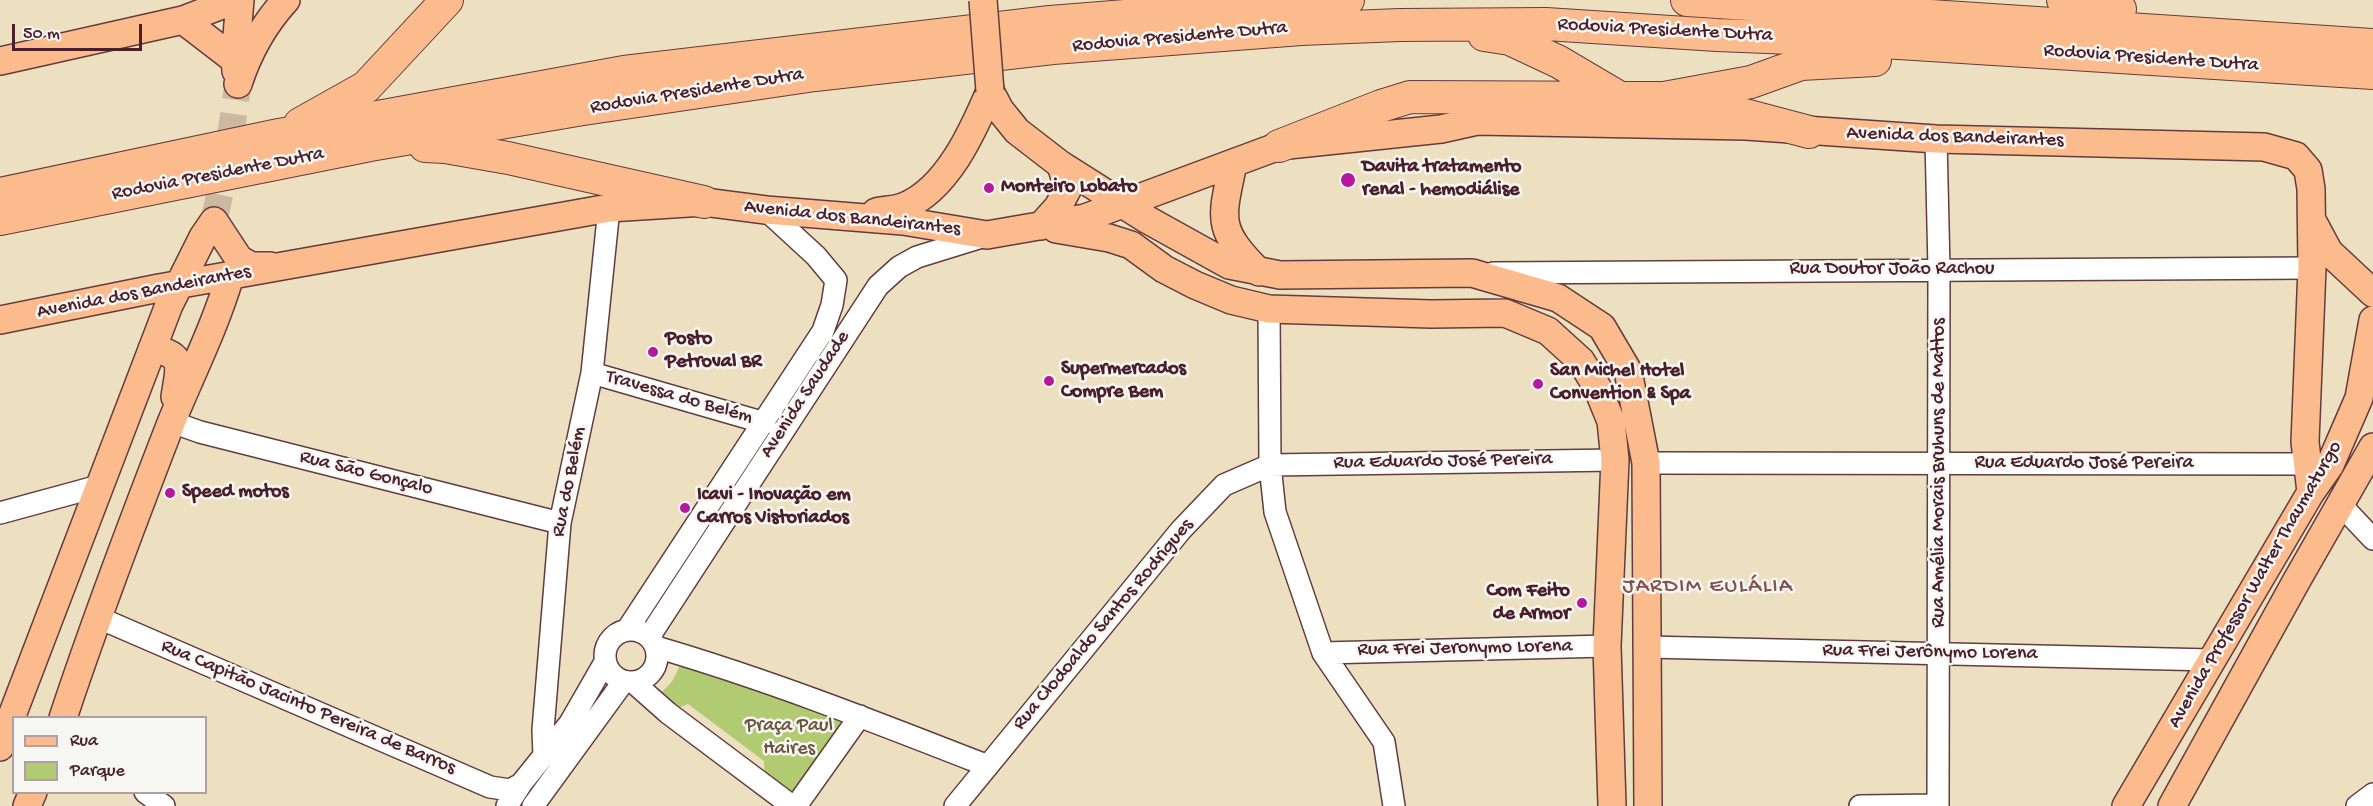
<!DOCTYPE html>
<html>
<head>
<meta charset="utf-8">
<style>
  body { margin:0 }
  #map { position:relative; width:2373px; height:806px; overflow:hidden; background:#ede0c0; font-family:"Gochi Hand",sans-serif }
  canvas { display:block }
  .legend { position:absolute; left:12px; top:716px; width:195px; height:78px; box-sizing:border-box; background:#f6f6f2; border:2px solid #b1a0a2; margin:0; padding:8px 10px; list-style:none; font-size:18px; color:#4a1f2b }
  .legend li { display:flex; align-items:center; gap:12px; height:30px }
  .legend b { width:30px; border:2px solid #b1a0a2 }
  .scale { position:absolute; left:12px; top:24px; width:130px; height:27px; box-sizing:border-box; border:3px solid #4a1f2b; border-top:0; padding-left:8px; font-size:18px; line-height:21px; white-space:nowrap; color:#4a1f2b; -webkit-text-stroke:4px #f6f6f2; paint-order:stroke }
</style>
</head>
<body>
<div id="map">
<canvas width="2373" height="806"></canvas>
<ul class="legend">
<li><b style="height:8px;background:#fbbb8c"></b>Rua</li>
<li><b style="height:16px;background:#b0cb71"></b>Parque</li>
</ul>
<div class="scale">50 m</div>
</div>
<script>
const ctx = document.querySelector('canvas').getContext('2d');
ctx.lineJoin = 'round';
function paint(path, color) { ctx.fillStyle = color; ctx.fill(path, 'evenodd'); }
function stroke(path, color, width, dash) { ctx.strokeStyle = color; ctx.lineWidth = width; ctx.lineCap = dash ? 'butt' : 'round'; ctx.setLineDash(dash || []); ctx.stroke(path); }
function drawText(font, color, halo, rows, align = 'center') {
  ctx.font = font + ' "Gochi Hand",sans-serif'; ctx.lineWidth = 5; ctx.setLineDash([]); ctx.textBaseline = 'middle'; ctx.strokeStyle = halo; ctx.fillStyle = color; for (const [text, x, y, turn = 0] of rows) {
    ctx.save(); ctx.translate(x, y); ctx.rotate((+turn || 0) * Math.PI / 180); ctx.textAlign = isNaN(turn) ? turn : align; if (halo) ctx.strokeText(text, 0, 0); ctx.fillText(text, 0, 0); ctx.restore();
  }
}
paint(new Path2D(`
  M680 663 843 722 789 796 765 781 764 761 688 704 676 709 659 694C671 685 676 677 680 663Z`), '#b0cb71');
stroke(new Path2D(`
  M214 221 227 160 238 84`), '#ccb9a2', 27, [27, 14]);
const minor = new Path2D(`
  M1936 139 1939 269 1938 806
  M1493 273 2312 268
  M1269 309 1270 465 1275 512 1323 653 1384 742 1394 806
  M592 373 765 423
  M172 422 200 432 560 523
  M1646 463 2306 464
  M2340 504 2373 539
  M0 513 99 486
  M97 617 490 787 510 790 521 784
  M605 656a26 26 0 1 1 52 0a26 26 0 1 1-52 0Z
  M627 630 823 331 832 305 836 280 816 256 766 210
  M649 637 878 286 899 267 917 257 985 236
  M656 647C769 680 878 723 988 766
  M1648 647 2212 660
  M1323 653 1607 646
  M633 682 668 713 792 806
  M544 756 543 730 560 523 592 373 609 208
  M145 792 164 806
  M507 806 521 784 570 723 605 662
  M533 806 624 681
  M796 806 860 716
  M955 806 1181 530 1224 485 1270 465 1615 460
  M1860 806 1938 805
  M2357 806 2373 794`);
const major = new Path2D(`
  M183 20 235 60
  M0 61 183 20 235 0
  M236 71 235 60 240 0
  M238 84C248 53 264 24 286 0
  M990 91 1000 110 1017 131 1061 165 1148 220 1229 265 1280 275 1472 273 1558 298 1602 327 1628 371 1646 463 1648 806
  M1233 164C1221 220 1216 229 1259 272
  M876 212C884 210 895 210 903 207 947 190 973 131 990 91
  M2313 222 2329 252 2373 293
  M1041 226 1058 207 1068 188 1061 165
  M1056 229 1109 238 1131 245 1164 269 1195 285 1231 300 1269 309 1431 314 1505 313 1548 331 1581 361 1597 387 1611 421 1615 460 1607 646 1612 806
  M0 320 159 288 609 208 704 202 766 210 903 221 987 235 1085 218 1279 146 1441 129 1477 121 1746 126 1936 139 2264 147 2296 156 2308 170 2311 189 2312 268 2305 442 2311 492
  M152 349C187 354 179 369 175 397
  M63 718C96 618 133 521 171 423 191 374 215 327 230 276
  M0 747 169 305 203 237 214 221 239 259 251 266H270
  M27 806 33 792
  M2126 806 2311 492 2330 465 2359 398 2373 320
  M2172 806 2297 580 2373 447`);
const highway = new Path2D(`
  M1687 0 2373 45
  M2063 0 2120 9
  M1484 35 1510 39 1559 62 1620 98
  M1682 101 1722 109 1809 132
  M300 124 366 87 447 0
  M425 146 445 147 508 158 704 202
  M1279 146 1381 106 1410 97 1664 98 1751 82 1801 64 1875 60
  M0 194 279 135 624 72 1050 22 1300 2 1348 0
  M0 219 370 145 583 109 815 75 1053 48 1301 29 1400 25 1546 24 1717 35 1867 41 2373 73`);
stroke(minor, '#623c41', 24);
stroke(major, '#623c41', 30);
stroke(highway, '#623c41', 34);
stroke(minor, '#fff', 21);
stroke(major, '#fbbb8c', 27);
stroke(highway, '#fbbb8c', 32);
const majorBridge = new Path2D(`
  M983 0 990 91`);
stroke(majorBridge, '#623c41', 30, []);
stroke(majorBridge, '#fbbb8c', 27);
for (const [x, y, r, color] of [
  [1348,180,8,"#b5179e"],
  [989,188,6,"#b5179e"],
  [653,352,6,"#b5179e"],
  [1049,381,6,"#b5179e"],
  [1538,384,6,"#b5179e"],
  [170,493,6,"#b5179e"],
  [685,508,6,"#b5179e"],
  [1582,603,6,"#b5179e"]
]) { const dot = new Path2D(); dot.arc(x, y, r, 0, 2 * Math.PI); ctx.fillStyle = color; ctx.fill(dot); stroke(dot, '#f6f6f2', 2); }
drawText('20px', '#4a1f2b', '#f6f6f2', [
  ["Rodovia Presidente Dutra",1665,31,3],
  ["Rodovia Presidente Dutra",1180,38,-5],
  ["Rodovia Presidente Dutra",2151,59,4],
  ["Rodovia Presidente Dutra",697,92,-9],
  ["Avenida dos Bandeirantes",1955,138,2],
  ["Rodovia Presidente Dutra",218,175,-11],
  ["Avenida dos Bandeirantes",852,219,6],
  ["Rua Doutor João Rachou",1892,270],
  ["Avenida dos Bandeirantes",144,293,-11],
  ["Avenida Saudade",806,395,-57],
  ["Travessa do Belém",679,398,16],
  ["Rua Eduardo José Pereira",1443,462,-1],
  ["Rua Eduardo José Pereira",2084,464],
  ["Rua Amélia Morais Bruhuns de Mattos",1940,473,-90],
  ["Rua São Gonçalo",366,474,14],
  ["Rua do Belém",570,482,-79],
  ["Avenida Professor Walter Thaumaturgo",2256,585,-60],
  ["Rua Clodoaldo Santos Rodrigues",1104,625,-50],
  ["Rua Frei Jeronymo Lorena",1465,649,-1],
  ["Rua Frei Jerônymo Lorena",1930,653,1],
  ["Rua Capitão Jacinto Pereira de Barros",308,708,23]
]);
drawText('bold 20px', '#4a1f2b', '#f6f6f2', [
  ["Davita tratamento",1362,168],
  ["renal - hemodiálise",1362,191],
  ["Monteiro Lobato",1001,188],
  ["Posto",665,340],
  ["Petroval BR",665,363],
  ["Supermercados",1061,370],
  ["Compre Bem",1061,393],
  ["San Michel Hotel",1550,372],
  ["Convention & Spa",1550,395],
  ["Speed motos",182,493],
  ["Icavi - Inovação em",697,496],
  ["Carros Vistoriados",697,519],
  ["Com Feito",1570,592,"right"],
  ["de Armor",1570,615,"right"]
], 'left');
drawText('20px', '#695340', '#f6f6f2', [
  ["Praça Paul",789,727],
  ["Haires",789,750]
]);
ctx.letterSpacing = '1.5px';
drawText('22px', '#84524c', '#f6f6f2', [
  ["JARDIM EULÁLIA",1708,588]
]);
ctx.letterSpacing = '0px';
</script>
</body>
</html>
